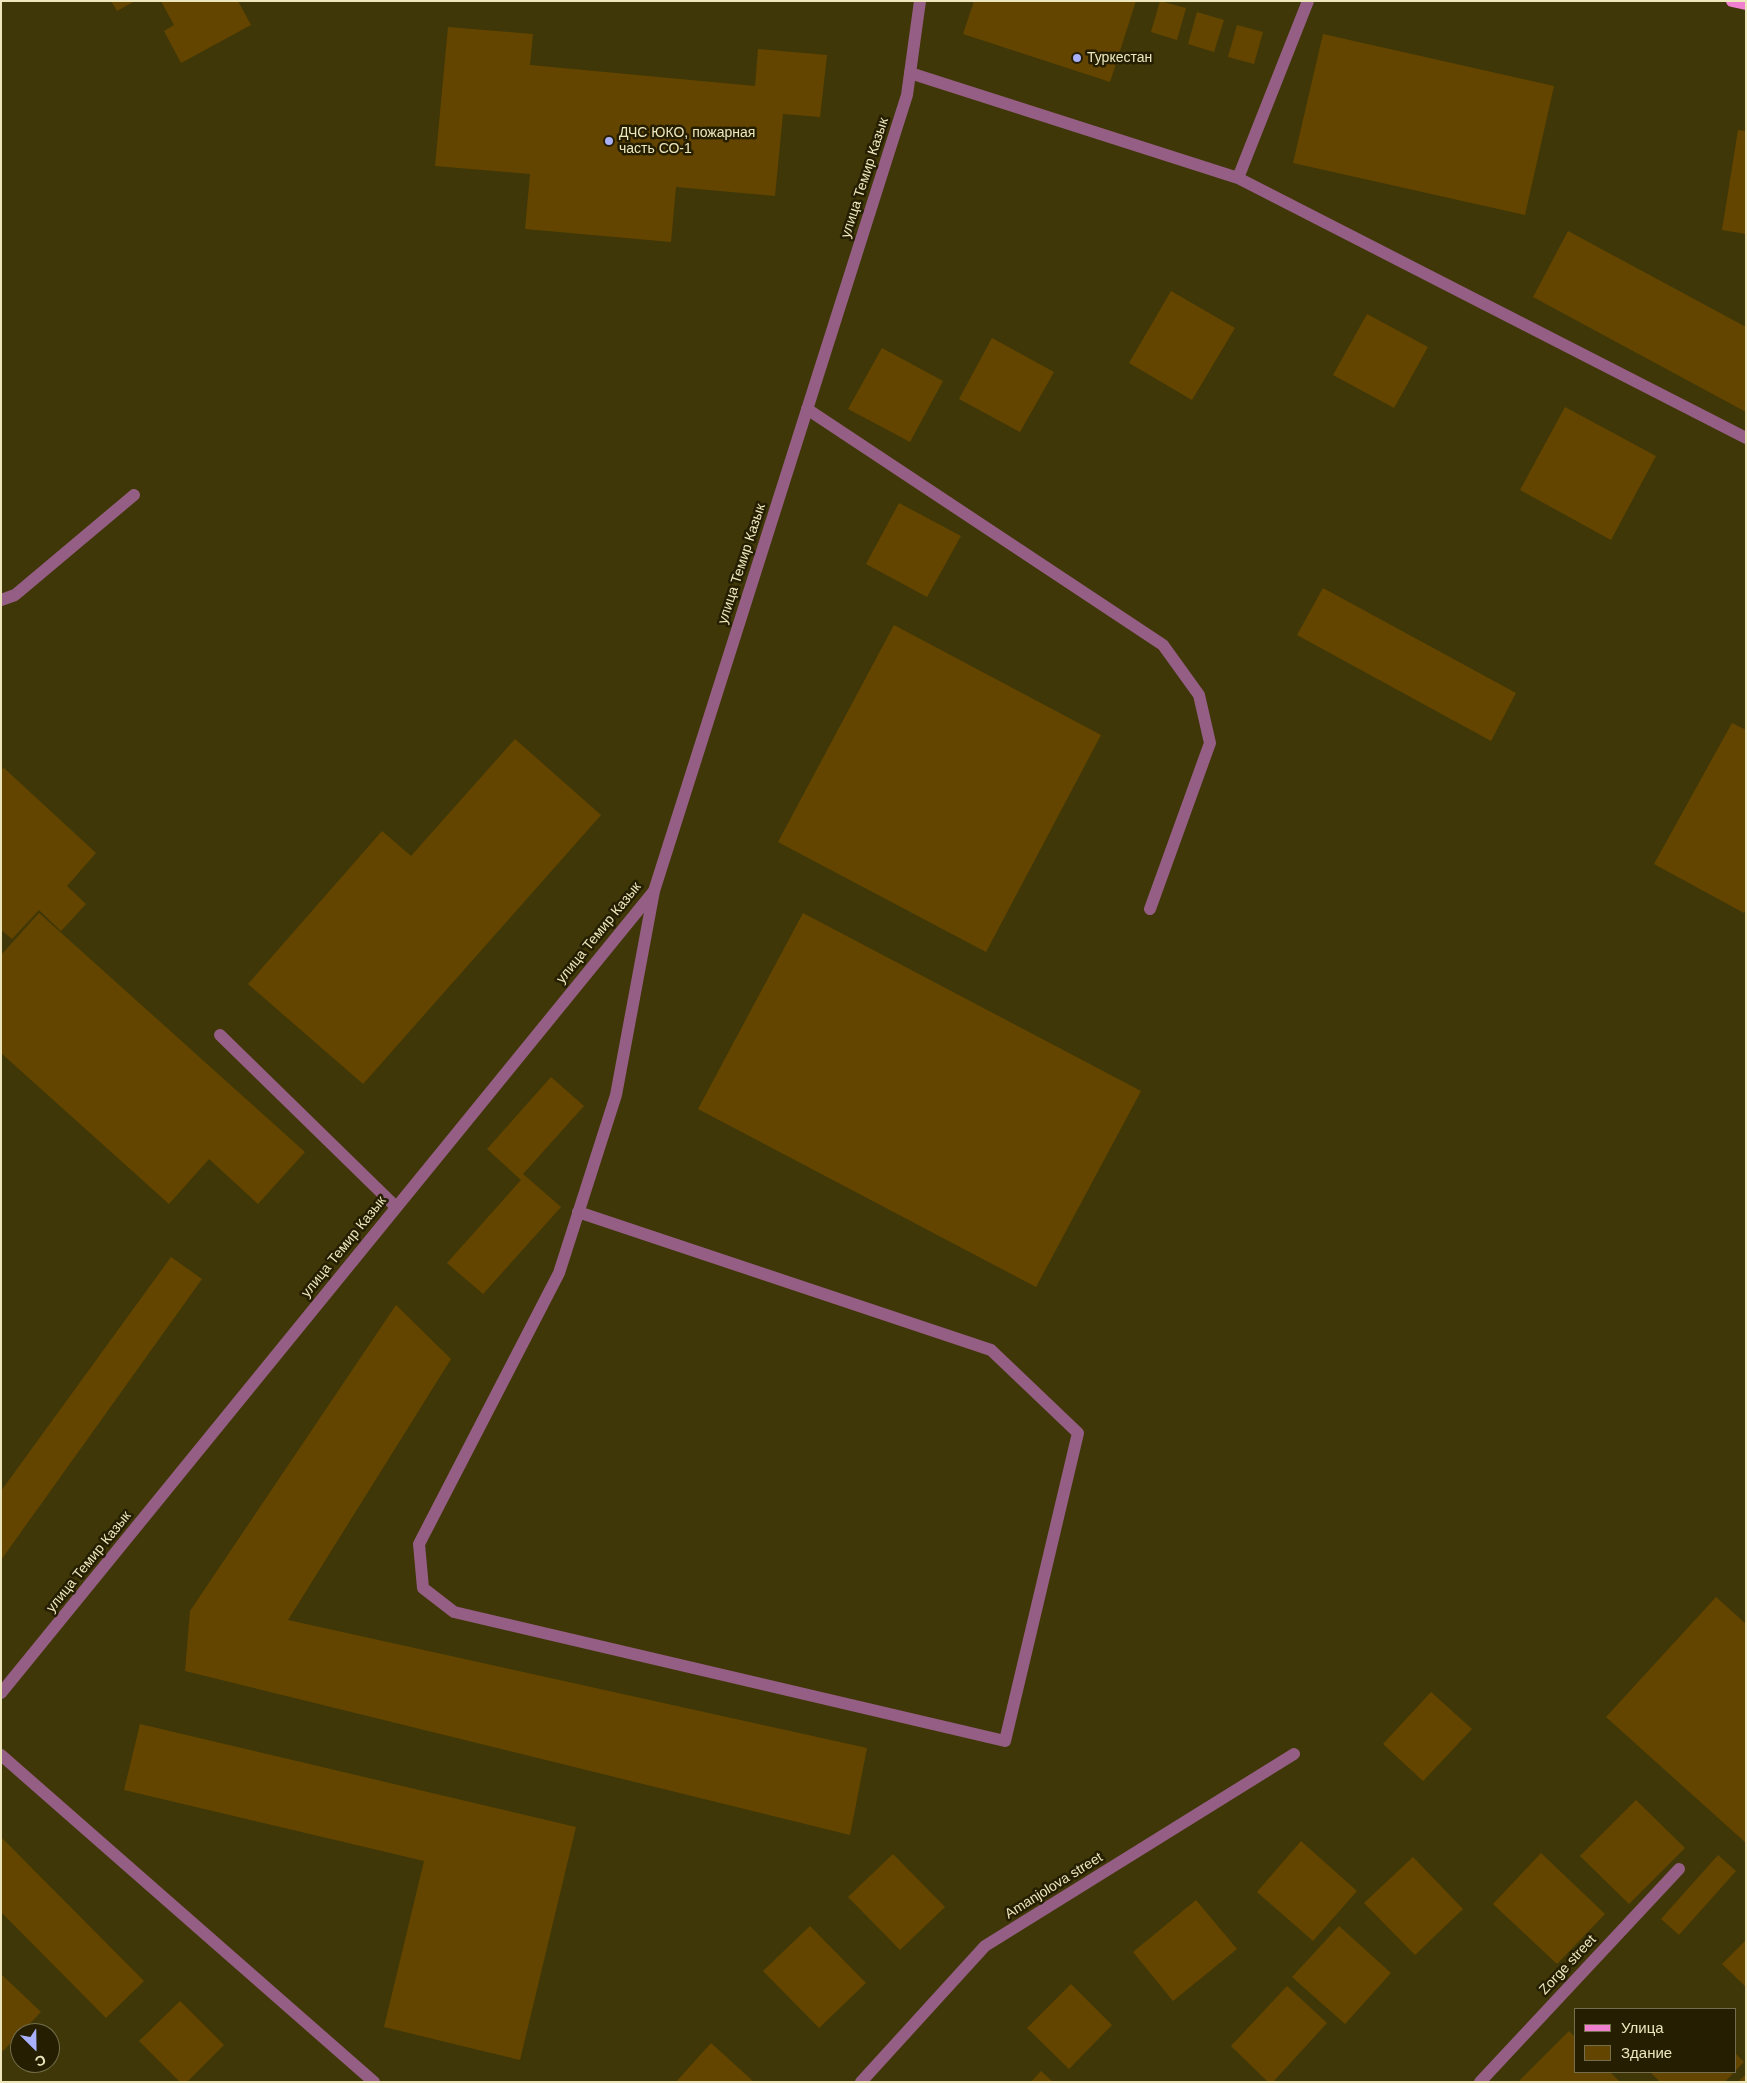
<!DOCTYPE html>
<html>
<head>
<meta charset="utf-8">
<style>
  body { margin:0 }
  #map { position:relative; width:1747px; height:2083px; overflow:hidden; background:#3f3707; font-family:Helvetica,sans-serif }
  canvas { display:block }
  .frame { position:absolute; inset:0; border:2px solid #eee7be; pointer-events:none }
  .legend { position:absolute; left:1574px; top:2008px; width:162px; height:65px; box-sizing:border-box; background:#251e00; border:1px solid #756e4c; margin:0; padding:6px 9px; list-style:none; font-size:15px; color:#eee7be }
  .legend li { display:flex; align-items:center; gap:10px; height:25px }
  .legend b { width:25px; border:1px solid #756e4c }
  .north { position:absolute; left:10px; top:2023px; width:50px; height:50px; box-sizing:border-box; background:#251e00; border:1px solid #756e4c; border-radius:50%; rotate:157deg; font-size:14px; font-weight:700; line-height:20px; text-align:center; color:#eee7be }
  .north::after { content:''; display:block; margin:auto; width:18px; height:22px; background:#a9b0fc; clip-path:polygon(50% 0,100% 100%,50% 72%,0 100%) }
</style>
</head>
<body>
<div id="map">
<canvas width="1747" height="2083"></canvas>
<div class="frame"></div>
<ul class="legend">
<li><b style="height:6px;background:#f17fd0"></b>Улица</li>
<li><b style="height:14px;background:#644500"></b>Здание</li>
</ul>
<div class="north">С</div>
</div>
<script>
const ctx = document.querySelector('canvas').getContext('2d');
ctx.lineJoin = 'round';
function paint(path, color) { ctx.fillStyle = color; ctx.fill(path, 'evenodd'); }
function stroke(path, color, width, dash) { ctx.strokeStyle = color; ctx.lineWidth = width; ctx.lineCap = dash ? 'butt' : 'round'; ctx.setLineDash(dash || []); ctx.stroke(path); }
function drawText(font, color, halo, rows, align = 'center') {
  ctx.font = font + ' Helvetica,sans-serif'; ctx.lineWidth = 5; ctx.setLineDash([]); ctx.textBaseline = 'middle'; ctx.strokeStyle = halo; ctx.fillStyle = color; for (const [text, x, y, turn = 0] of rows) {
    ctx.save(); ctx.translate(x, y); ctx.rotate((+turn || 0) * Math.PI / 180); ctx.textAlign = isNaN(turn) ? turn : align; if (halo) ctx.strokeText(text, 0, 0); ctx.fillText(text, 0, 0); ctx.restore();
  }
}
paint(new Path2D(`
  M111 1H135L117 11Z
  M161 1H238L251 25 181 63 164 31 174 25Z
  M974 1H1136L1110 82 963 34Z
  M1160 1 1186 8 1177 40 1151 32Z
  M1197 12 1224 20 1214 52 1188 44Z
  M1237 25 1263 32 1254 64 1228 57Z
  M448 27 533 34 530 65 755 86 758 49 827 55 820 117 783 114 775 196 676 187 671 242 525 229 530 174 435 166Z
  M1323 34 1554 86 1525 215 1293 163Z
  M1738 130 1746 131V234L1722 230Z
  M1568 231 1746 327V412L1533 297Z
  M1171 291 1235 328 1192 400 1129 363Z
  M1367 314 1428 347 1394 408 1333 375Z
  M992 338 1054 372 1020 432 959 399Z
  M882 348 943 381 910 442 848 409Z
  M1565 407 1656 456 1611 540 1520 490Z
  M899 503 961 536 927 597 866 564Z
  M1323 588 1516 693 1491 741 1297 635Z
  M894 625 1101 735 986 952 778 842Z
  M1732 723 1746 730V909L1744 913 1654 864Z
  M515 739 601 815 363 1084 248 984 382 831 411 856Z
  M4 768 96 853 67 886 86 904 61 931 39 910 12 939 1 930V770Z
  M39 913 305 1152 258 1204 209 1159 169 1204 1 1053V955Z
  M803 913 1141 1091 1036 1287 698 1109Z
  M551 1077 584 1106 523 1174 561 1207 483 1294 447 1263 521 1180 487 1149Z
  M171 1257 202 1279 1 1560V1491Z
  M396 1305 451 1359 288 1620 867 1748 850 1835 185 1671 190 1611Z
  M1716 1597 1746 1624V1843L1606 1717Z
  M1431 1692 1472 1729 1423 1781 1383 1744Z
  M140 1724 576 1827 520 2060 384 2027 424 1861 124 1790Z
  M1636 1800 1685 1848 1629 1904 1580 1856Z
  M1 1837 144 1981 106 2018 1 1912Z
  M1301 1841 1357 1891 1313 1941 1257 1892Z
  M1541 1853 1605 1914 1557 1964 1493 1904Z
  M893 1854 945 1907 900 1950 848 1897Z
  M1718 1855 1736 1871 1679 1935 1661 1919Z
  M1413 1857 1463 1909 1415 1955 1364 1903Z
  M1196 1900 1237 1949 1173 2001 1133 1952Z
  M810 1926 866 1983 819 2028 763 1971Z
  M1339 1926 1391 1973 1345 2024 1292 1977Z
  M1746 1940V1987L1722 1964Z
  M1 1974 41 2012 3 2051 1 2050Z
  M1071 1984 1112 2025 1069 2069 1027 2028Z
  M1287 1986 1327 2023 1273 2082H1268L1231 2046Z
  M180 2001 224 2045 187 2082H180L139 2041Z
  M1569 2031 1576 2038V2072H1610L1620 2082H1518Z
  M711 2043 754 2082H676Z
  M1736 2054 1744 2062 1736 2070Z
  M1041 2071 1053 2082H1031Z
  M1650 2072H1734L1725 2082H1660Z
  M1746 2074V2082H1738Z`), '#644500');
stroke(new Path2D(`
  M910 73 1238 178 1308 1
  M1238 178 1746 438
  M807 409 1163 645 1199 695 1210 743 1150 909
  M1 600 15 595 134 495
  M220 1035 396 1207
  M578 1212 991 1350 1078 1433 1005 1741 454 1612 423 1588 419 1544 559 1273 616 1095 654 891`), '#955e84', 12);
stroke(new Path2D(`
  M1 1693 654 891 907 95 920 1
  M1 1755 374 2082
  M861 2082 985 1946 1294 1754
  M1480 2082 1679 1869`), '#955e84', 12);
stroke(new Path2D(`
  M1732 1 1746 4`), '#f17fd0', 12);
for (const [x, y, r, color] of [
  [1077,58,5,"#a9b0fc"],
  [609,141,5,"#a9b0fc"]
]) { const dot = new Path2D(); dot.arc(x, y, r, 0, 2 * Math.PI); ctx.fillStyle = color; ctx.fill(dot); stroke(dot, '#251e00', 2); }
drawText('14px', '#eee7be', '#251e00', [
  ["Туркестан",1087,58],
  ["ДЧС ЮКО, пожарная",619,133],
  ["часть СО-1",619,149]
], 'left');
drawText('14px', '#eee7be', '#251e00', [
  ["улица Темир Казык",865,178,-72],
  ["улица Темир Казык",742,564,-72],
  ["улица Темир Казык",599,933,-51],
  ["улица Темир Казык",344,1247,-51],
  ["улица Темир Казык",89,1562,-51],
  ["Amanjolova street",1054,1886,-32],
  ["Zorge street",1568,1965,-47]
]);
</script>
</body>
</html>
